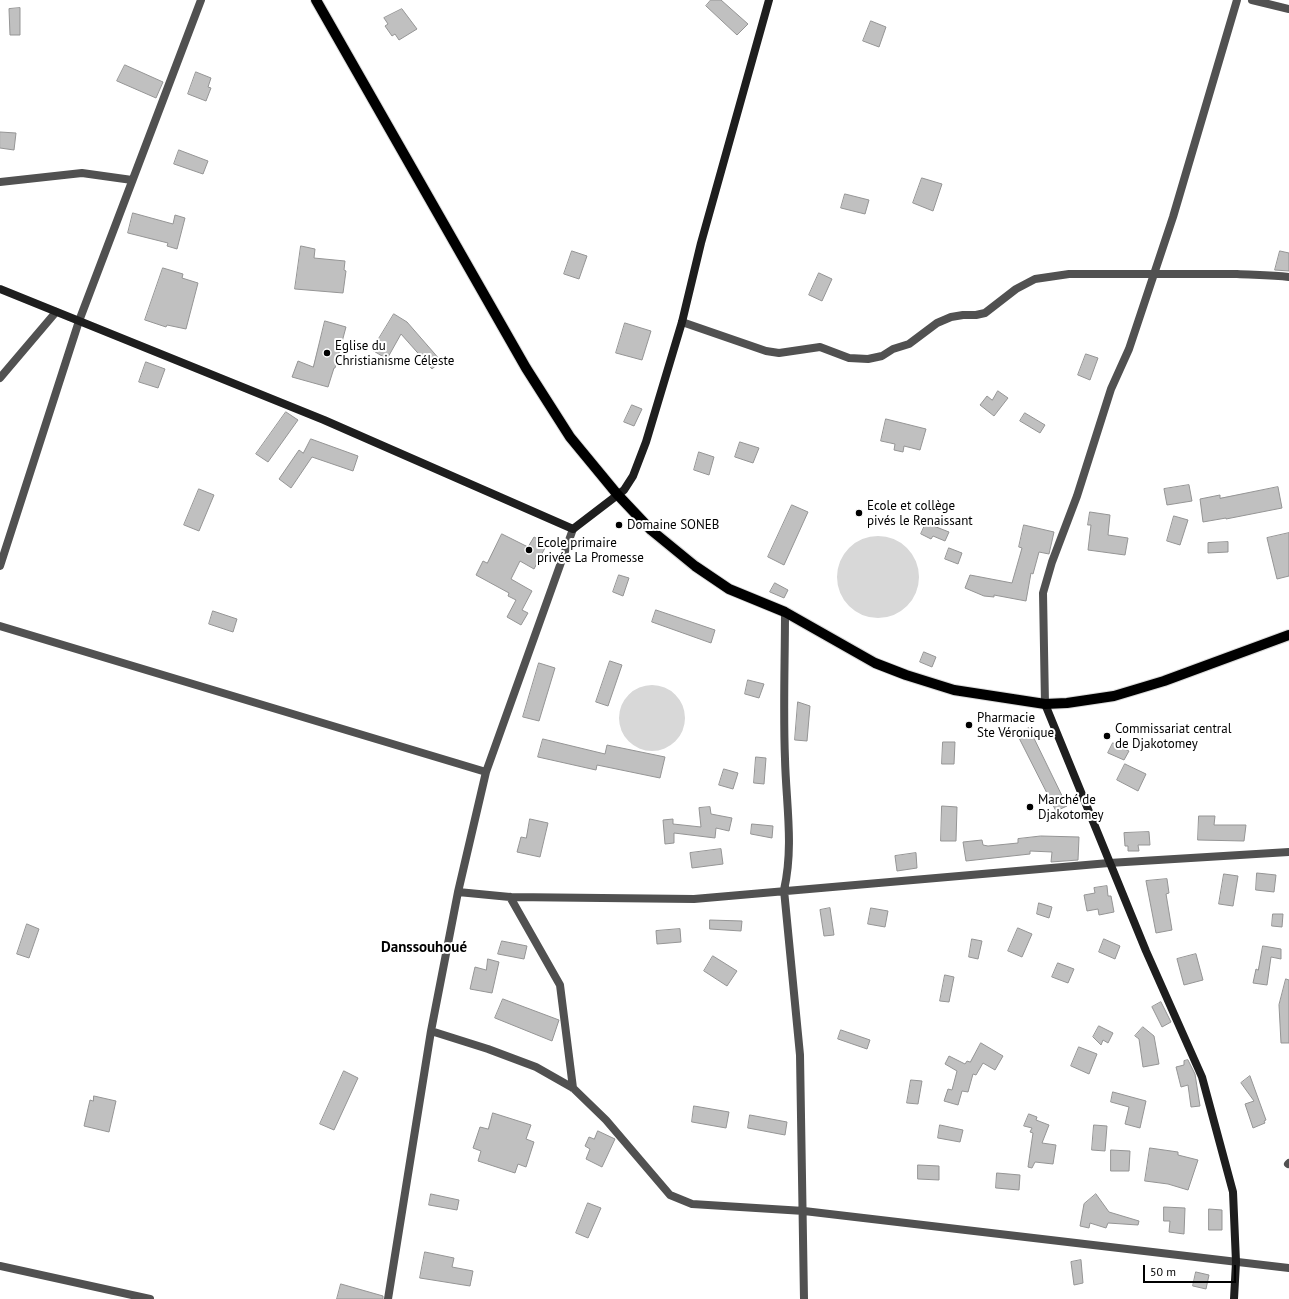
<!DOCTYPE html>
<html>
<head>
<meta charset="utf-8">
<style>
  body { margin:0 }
  #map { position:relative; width:1289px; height:1299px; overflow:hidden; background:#fff; font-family:"PT Sans",sans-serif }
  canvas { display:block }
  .scale { position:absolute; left:1143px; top:1265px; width:93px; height:18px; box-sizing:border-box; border:2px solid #000; border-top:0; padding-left:5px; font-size:12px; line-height:14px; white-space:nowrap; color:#000; -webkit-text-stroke:3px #fff; paint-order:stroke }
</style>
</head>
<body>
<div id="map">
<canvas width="1289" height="1299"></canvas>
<div class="scale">50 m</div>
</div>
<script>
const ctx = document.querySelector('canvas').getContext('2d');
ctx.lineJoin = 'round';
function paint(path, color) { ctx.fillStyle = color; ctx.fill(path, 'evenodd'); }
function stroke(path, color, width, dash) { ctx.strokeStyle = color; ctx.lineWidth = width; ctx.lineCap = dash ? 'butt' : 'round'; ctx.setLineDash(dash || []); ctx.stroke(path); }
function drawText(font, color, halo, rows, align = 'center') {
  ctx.font = font + ' "PT Sans",sans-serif'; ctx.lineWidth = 4; ctx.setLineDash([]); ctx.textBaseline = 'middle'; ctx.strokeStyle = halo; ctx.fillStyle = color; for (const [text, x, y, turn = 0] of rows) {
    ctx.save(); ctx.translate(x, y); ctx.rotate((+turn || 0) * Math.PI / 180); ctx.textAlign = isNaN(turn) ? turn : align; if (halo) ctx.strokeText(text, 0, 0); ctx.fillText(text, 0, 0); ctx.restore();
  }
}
paint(new Path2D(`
  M837 577a41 41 0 1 1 82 0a41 41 0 1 1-82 0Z
  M619 718a33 33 0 1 1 66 0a33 33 0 1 1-66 0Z`), '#d8d8d8');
const building = new Path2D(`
  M711 0H721L748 24 737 35 706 6Z
  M20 8V35H10L9 9Z
  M402 9 417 29 399 40 395 34 392 36 385 26 388 24 384 18Z
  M871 21 886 27 879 47 863 41Z
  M125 65 163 82 156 98 117 81Z
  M196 72 211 78 208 87 211 88 206 101 188 94Z
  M0 132 16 133 14 150 0 148Z
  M179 150 208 161 203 174 174 164Z
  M922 178 942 184 933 211 913 203Z
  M845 194 869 200 865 214 841 208Z
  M133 213 173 224 175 215 185 218 177 249 167 246 168 243 128 233Z
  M301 246 315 249 314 258 345 261 344 270 346 271 343 293 295 289Z
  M572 251 587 256 579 279 564 274Z
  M1280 251 1289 253V271L1275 270Z
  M163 268 183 274 182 278 198 283 186 329 167 325 166 327 145 320Z
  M819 273 832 279 822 301 809 295Z
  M394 314 407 322 441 361 432 369 401 334 387 359 372 350Z
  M325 321 346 327 335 368H334L328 387 292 377 298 361 313 367Z
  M625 323 651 331 642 360 616 353Z
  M1086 354 1098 358 1090 380 1078 375Z
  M146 362 165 369 158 388 139 382Z
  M998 391 1008 398 994 416 980 405 987 396 992 400Z
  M632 405 642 409 634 426 624 422Z
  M286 412 298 420 268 462 256 454Z
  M1025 413 1045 425 1040 433 1020 421Z
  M886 419 926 429 920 450 904 446 903 452 894 450 895 444 881 441Z
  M311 439 358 456 353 471 312 457 291 488 279 479 299 450 303 453Z
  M740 442 759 448 753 463 735 457Z
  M699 452 714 457 709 475 694 470Z
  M1189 485 1192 501 1167 505 1164 489Z
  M1278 487 1282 508 1226 519V518L1203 522 1200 499 1220 495V498Z
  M199 489 214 495 199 531 184 525Z
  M792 505 808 512 784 565 768 557Z
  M1090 512 1110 515 1108 535 1128 538 1125 555 1088 550 1091 525H1088Z
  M1174 516 1188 520 1180 545 1167 541Z
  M926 523 949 532 945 541 933 536 931 539 921 534Z
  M1024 525 1054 532 1049 554 1039 552 1033 574 1031 573 1026 601 994 595V597L984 596 965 588 970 575 1012 583 1022 548 1019 547Z
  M1289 533V576L1277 579 1267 538Z
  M502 534 528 547 534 537 547 544 534 569 520 561 511 579 532 591 522 610 528 613 521 625 507 617 516 600 508 596 509 593 476 575 483 561 487 563Z
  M1228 542V552L1208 553V543Z
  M949 548 962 553 958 564 945 559Z
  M619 575 629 578 623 596 613 592Z
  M775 583 788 590 784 598 770 592Z
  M656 610 715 630 711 643 652 622Z
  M213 611 237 619 233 632 209 624Z
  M924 652 936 657 932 667 920 662Z
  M610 661 622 665 608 706 596 702Z
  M539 663 555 668 539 721 523 717Z
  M748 680 764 684 759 698 745 694Z
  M798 702 810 706 807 741 795 740Z
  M1029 728 1067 806 1056 811 1017 734Z
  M543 739 605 754 607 745 665 757 660 778 597 765 596 770 538 757Z
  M943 742H955L954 764H942Z
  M1113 743 1129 751 1124 760 1108 753Z
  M756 757 766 758 764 784 754 783Z
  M1125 764 1146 774 1138 791 1117 780Z
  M724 769 738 773 733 789 719 785Z
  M942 806 957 807 956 841H941Z
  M710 807 711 814 732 818 729 831 716 828 715 838 674 833V843L665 844 663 820 673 819V824L701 827 699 808Z
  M1199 816H1215L1214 825H1246L1244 841 1198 840Z
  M530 819 548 823 540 857 517 852 521 837 526 838Z
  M752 824 773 826 772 838 751 834Z
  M1149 832 1150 845H1138L1139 851H1128V846H1125L1124 833Z
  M1041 836 1079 837 1078 860 1051 862 1052 852 1030 851V854L966 861 963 842 982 840 983 845 988 846 1018 843V839Z
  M721 849 723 864 692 868 690 853Z
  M916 853 917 868 897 871 895 856Z
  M1257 873 1276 875 1274 892 1256 890Z
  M1224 874 1238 876 1233 906 1219 904Z
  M1167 879 1169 893 1166 894 1172 930 1156 933 1146 881Z
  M1107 886 1108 896H1111L1114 912 1099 915 1098 909 1087 911 1084 895 1095 893 1094 888Z
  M1039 903 1052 907 1049 918 1037 914Z
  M830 908 834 935 824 936 820 910Z
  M871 908 888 911 885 927 868 924Z
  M1273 914H1283L1282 927 1272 926Z
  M710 920 742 921 741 931 710 929Z
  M27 924 39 929 29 958 17 954Z
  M1018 928 1032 934 1022 957 1008 951Z
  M680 929 681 942 657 944 656 931Z
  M972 939 982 941 978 959 969 957Z
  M1104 939 1120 946 1115 959 1099 952Z
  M502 941 527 946 524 959 498 954Z
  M1263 946 1281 949V959L1271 957 1267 985 1253 983 1256 969 1258 970Z
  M1196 954 1203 980 1184 985 1177 959Z
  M713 956 737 971 727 986 704 971Z
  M488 959 499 962 492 993 470 989 475 967 486 970Z
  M1058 963 1074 969 1068 983 1052 977Z
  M945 975 954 977 949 1002 940 1001Z
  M1286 979 1289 980V1043H1281L1279 1005Z
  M503 999 559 1020 552 1041 495 1018Z
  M1161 1002 1171 1022 1162 1027 1152 1007Z
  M1099 1026 1113 1033 1108 1043 1103 1040 1101 1045 1093 1037Z
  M1143 1027 1154 1036 1159 1064 1143 1067 1139 1039 1135 1036Z
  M841 1030 870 1040 867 1049 838 1039Z
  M981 1043 1003 1056 995 1070 983 1063 976 1075 973 1074 968 1092 962 1091 958 1105 944 1101 948 1089 952 1090 957 1071 945 1064 949 1056 965 1064 967 1061 970 1062Z
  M1079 1047 1097 1054 1089 1074 1071 1066Z
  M1188 1060 1195 1074 1200 1106 1191 1107 1188 1085 1181 1087 1176 1067 1184 1065V1061Z
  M344 1071 358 1078 334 1130 320 1124Z
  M1250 1076 1266 1120 1264 1121 1265 1123 1253 1128 1245 1104 1254 1101 1241 1083Z
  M911 1080 922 1081 918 1104 907 1103Z
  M1113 1092 1146 1101 1140 1128 1125 1124 1129 1107 1111 1102Z
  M94 1096 116 1101 109 1132 84 1126 90 1100 93 1101Z
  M694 1106 729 1112 726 1128 692 1122Z
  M493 1113 531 1125 526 1139 534 1142 526 1167 518 1164 515 1173 478 1161 481 1151 473 1148 480 1127 488 1129Z
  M1029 1114 1037 1117 1036 1120 1049 1125 1042 1143 1056 1145 1053 1164 1035 1162 1032 1168 1028 1167 1033 1133 1030 1132 1032 1128 1024 1126Z
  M750 1115 787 1122 785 1135 748 1128Z
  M940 1125 963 1130 960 1142 938 1138Z
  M1094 1125 1107 1126 1105 1151 1092 1150Z
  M598 1131 615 1139 602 1167 586 1159 590 1149 585 1146 589 1137 594 1139Z
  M1150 1148 1178 1152V1155L1198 1160 1188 1190 1168 1184 1145 1181Z
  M1111 1150 1130 1151 1129 1171H1111Z
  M918 1165 939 1166V1180L918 1179Z
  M997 1173 1020 1175 1019 1190 996 1188Z
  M431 1194 459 1200 457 1210 429 1205Z
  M1096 1194 1109 1212 1139 1221 1138 1225 1108 1223 1106 1228 1090 1223 1089 1228 1080 1226 1084 1204Z
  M588 1203 601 1208 588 1238 576 1233Z
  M1164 1207 1185 1208 1184 1234 1169 1232 1170 1221H1164Z
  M1209 1209 1222 1210V1230H1209Z
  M425 1252 454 1258 452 1267 473 1271 470 1286 420 1278Z
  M1081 1260 1083 1283 1074 1285 1071 1262Z
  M1196 1272 1209 1275 1206 1289 1193 1286Z
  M341 1284 383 1296V1299H337Z`);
paint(building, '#c0c0c0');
stroke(building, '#959595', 1);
const primary = new Path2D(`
  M316 0 526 368 570 437 617 494 651 530 695 566 729 589 785 612 875 663 906 675 954 690 1045 704 1067 703 1114 696 1164 681 1289 635`);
stroke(primary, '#dbdbdb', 12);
stroke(new Path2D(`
  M1252 0 1289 9
  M0 182 82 173 132 180
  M682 322 766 351 779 353 820 347 849 358 868 359 882 356 893 349 909 344 937 323 951 317 963 315H976L985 313 1016 289 1035 279 1069 274H1237C1255 275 1272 275 1289 277
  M0 378 56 312
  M0 566 79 321 201 0
  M785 612C785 661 783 710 785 759 786 803 794 846 784 890L800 1055 804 1299
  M0 626 486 772
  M1045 704 1043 593 1052 562 1077 496 1111 389 1129 349 1173 217 1237 0
  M458 892 510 897 694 899 1109 863 1289 852
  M510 897 560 985 573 1088
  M431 1031 488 1049 536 1067 573 1088 606 1120 670 1195 692 1204 804 1211 1289 1268
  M1288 1164 1289 1163
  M0 1266 150 1299
  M388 1299 431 1031 458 892 486 772 573 529`), '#515151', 8);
stroke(new Path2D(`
  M0 289 324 420 573 529 624 490 633 476 646 442 682 322 701 243 769 0
  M1045 704 1146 951 1202 1077 1233 1192 1236 1262 1234 1299`), '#1e1e1e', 8);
stroke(primary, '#000', 10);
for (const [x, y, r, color] of [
  [327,353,4,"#000"],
  [859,513,4,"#000"],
  [619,525,4,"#000"],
  [529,550,4,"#000"],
  [969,725,4,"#000"],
  [1107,736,4,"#000"],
  [1030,807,4,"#000"]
]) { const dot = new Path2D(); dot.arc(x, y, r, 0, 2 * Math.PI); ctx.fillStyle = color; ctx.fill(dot); stroke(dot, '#fff', 1.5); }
drawText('13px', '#000', '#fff', [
  ["Eglise du",335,346],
  ["Christianisme Céleste",335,361],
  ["Ecole et collège",867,506],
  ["pivés le Renaissant",867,521],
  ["Domaine SONEB",627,525],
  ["Ecole primaire",537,543],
  ["privée La Promesse",537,558],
  ["Pharmacie",977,718],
  ["Ste Véronique",977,733],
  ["Commissariat central",1115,729],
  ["de Djakotomey",1115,744],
  ["Marché de",1038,800],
  ["Djakotomey",1038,815]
], 'left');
drawText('bold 15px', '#000', '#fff', [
  ["Danssouhoué",424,948]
]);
</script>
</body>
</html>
